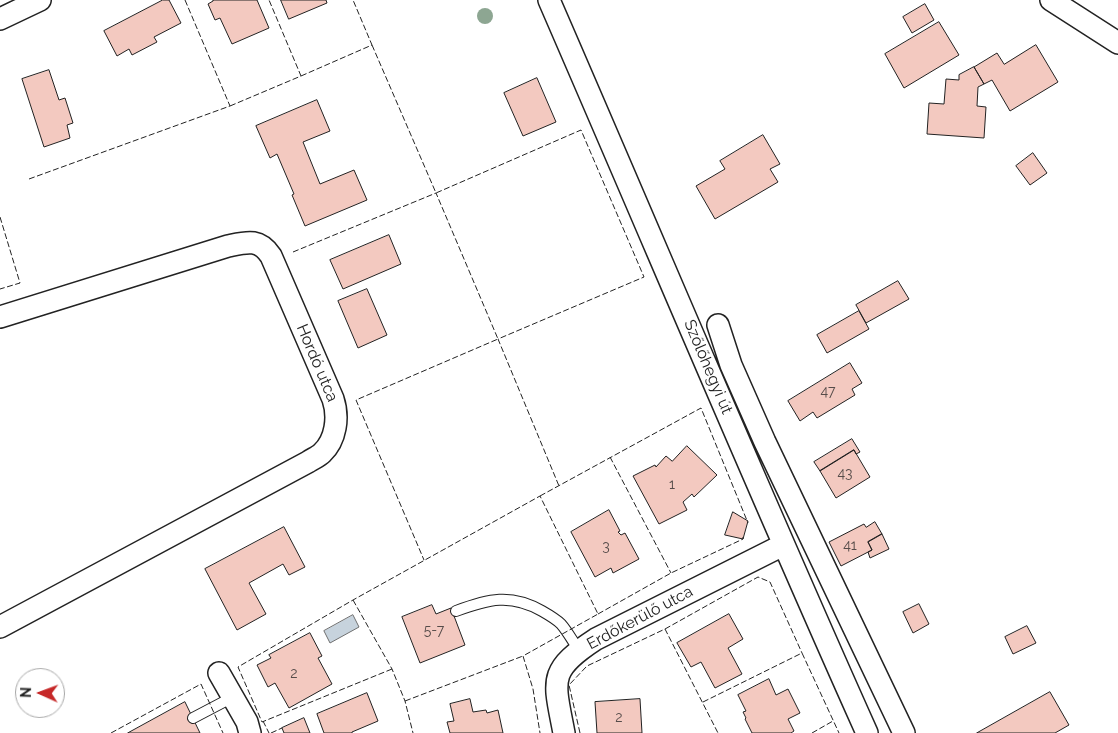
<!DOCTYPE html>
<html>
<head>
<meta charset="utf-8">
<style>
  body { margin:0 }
  #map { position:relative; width:1118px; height:733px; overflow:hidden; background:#fff; font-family:Raleway,sans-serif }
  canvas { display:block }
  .north { position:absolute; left:15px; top:668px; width:50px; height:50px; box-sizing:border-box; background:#fff; border:1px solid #a7a7a7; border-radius:50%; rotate:272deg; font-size:14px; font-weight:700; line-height:20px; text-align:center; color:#222 }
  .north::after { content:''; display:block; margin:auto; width:18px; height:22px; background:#c62828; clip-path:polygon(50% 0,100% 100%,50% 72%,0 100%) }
</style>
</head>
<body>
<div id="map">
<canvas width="1118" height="733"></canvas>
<div class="north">N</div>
</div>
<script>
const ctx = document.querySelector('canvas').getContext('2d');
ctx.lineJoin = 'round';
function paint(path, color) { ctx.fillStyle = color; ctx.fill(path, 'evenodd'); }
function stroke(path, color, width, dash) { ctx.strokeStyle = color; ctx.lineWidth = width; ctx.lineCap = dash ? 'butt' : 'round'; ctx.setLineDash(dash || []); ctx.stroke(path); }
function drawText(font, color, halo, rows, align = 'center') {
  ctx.font = font + ' Raleway,sans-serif'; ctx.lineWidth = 4; ctx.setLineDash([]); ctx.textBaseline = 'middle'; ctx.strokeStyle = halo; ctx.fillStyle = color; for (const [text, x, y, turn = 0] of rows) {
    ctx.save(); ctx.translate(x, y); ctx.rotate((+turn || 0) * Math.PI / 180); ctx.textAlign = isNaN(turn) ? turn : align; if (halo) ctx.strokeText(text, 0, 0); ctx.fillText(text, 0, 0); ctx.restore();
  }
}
const water = new Path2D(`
  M353 615 359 627 330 643 324 631Z`);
paint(water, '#c7d3dd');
stroke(water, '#6f6f6f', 1);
const building = new Path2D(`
  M163 0H169L181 23 154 37 157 42 132 55 129 49 117 56 104 31Z
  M213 0H257L269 28 232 44 220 18 215 20 208 4 213 1Z
  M281 0H326L327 3 289 19Z
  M925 4 934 20 912 33 903 17Z
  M939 22 959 55 904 88 885 54Z
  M1036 45 1058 82 1010 111 992 80 984 84 974 67 997 53 1004 64Z
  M974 67 984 84 978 87 977 106 986 107 984 138 927 134 929 103 944 104 946 79 959 80V75Z
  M49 70 59 100 65 98 73 123 67 125 70 138 44 147 22 79Z
  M537 78 556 122 523 136 504 93Z
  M317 100 330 131 303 142 320 184 354 170 367 200 305 226 292 195 294 194 277 154 270 158 256 126Z
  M763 135 780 164 770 169 778 182 715 219 696 186 725 169 720 161Z
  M1033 153 1047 173 1030 185 1016 166Z
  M389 235 401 264 343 289 330 260Z
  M898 281 909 299 866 323 856 305Z
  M367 289 387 335 358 348 338 301Z
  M859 311 869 329 827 353 817 335Z
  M850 363 862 383 852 389 855 395 817 418 813 412 800 421 788 401Z
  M852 439 860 452 856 454 854 450 820 471 814 462Z
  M687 446 717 475 694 497 692 494 683 502 687 510 659 524 633 476 655 465 656 467 666 456 672 461Z
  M854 450 870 477 836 498 820 471Z
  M609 510 620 531 618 532 621 535 625 533 639 559 613 573 611 568 595 577 571 532Z
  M733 512 748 521 743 539 725 535Z
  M875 522 882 534 868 542 872 550 841 566 829 542 864 524 866 527Z
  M284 527 305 567 289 575 283 564 249 583 266 614 237 630 205 569Z
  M882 534 889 549 870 558 868 552 872 550 868 542Z
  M919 604 929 624 913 633 903 612Z
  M432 605 436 614 451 608 465 645 420 663 402 617Z
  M729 614 743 639 728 648 742 674 715 688 701 662 691 667 677 643Z
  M1027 626 1036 643 1013 654 1005 637Z
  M310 633 322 656 318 658 332 684 289 708 275 683 268 687 257 665 271 658 269 655Z
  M769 679 776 695 788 689 800 713 788 719 794 731 791 733H752L745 719 746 718 743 712 746 711 738 695Z
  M1050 692 1069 725 1055 733H977Z
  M367 693 378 721 352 732V733H324L317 714Z
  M470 699 473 712 486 710 487 713 498 710 503 733H450L447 722 454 721 450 704Z
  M640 699 642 733H597L595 702Z
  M185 702 200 733H128Z
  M304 718 310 733H284L282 728Z`);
paint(building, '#f3c9c0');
stroke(building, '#222', 1);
const lane = new Path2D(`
  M456 611C488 599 511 593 542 611 549 615 556 619 561 624 568 632 573 642 579 650
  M193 718 233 697`);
const street = new Path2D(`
  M549 0C655 244 758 490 867 733
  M1051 0 1118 43
  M0 19 40 0
  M0 317 228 246C247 242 259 238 271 256L333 399C339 417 336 440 322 453 318 457 312 459 308 462L0 627
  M718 325 731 365 765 442 904 733
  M219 673 247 722 250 733
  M564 733C554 680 547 671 596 639L783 545`);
stroke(lane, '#222', 12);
stroke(street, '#222', 24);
stroke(lane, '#fff', 10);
stroke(street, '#fff', 21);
stroke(new Path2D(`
  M372 45 436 193 581 130 644 277 498 339 559 486
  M301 76 372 45 353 0
  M230 106 301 76 269 0
  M29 179 230 106 185 0
  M0 217 20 283 0 289
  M293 252 436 193 498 339 356 400 424 560
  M610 457 671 573
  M540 496 701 408 748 523
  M353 600 392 669 405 701 413 733
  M598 614 671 573 743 539V537
  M665 629 758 577 770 582 802 653
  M392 669 262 722 238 667 353 600 540 496 598 614 523 656 533 689 540 733
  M405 701 523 656
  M703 702 802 653 839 733
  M263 721 269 733
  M111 733 201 684 223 733
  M271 733 282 728
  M580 733 569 685 587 666 665 629 718 733
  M812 733 833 721`), '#222', 1, [6, 2.5]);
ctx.fillStyle = '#8da692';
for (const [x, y] of [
  [485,16]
]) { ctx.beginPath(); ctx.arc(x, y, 8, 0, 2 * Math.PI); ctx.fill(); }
drawText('14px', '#564c4a', null, [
  ["47",828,392],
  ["43",845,474],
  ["1",672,485],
  ["41",850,546],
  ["3",606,547],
  ["5-7",434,631],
  ["2",294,674],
  ["2",619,718]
]);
drawText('16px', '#222', '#fff', [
  ["Hordó utca",317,363,67],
  ["Szőlőhegyi út",708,367,67],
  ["Erdőkerülő utca",640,618,-28]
]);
</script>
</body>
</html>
